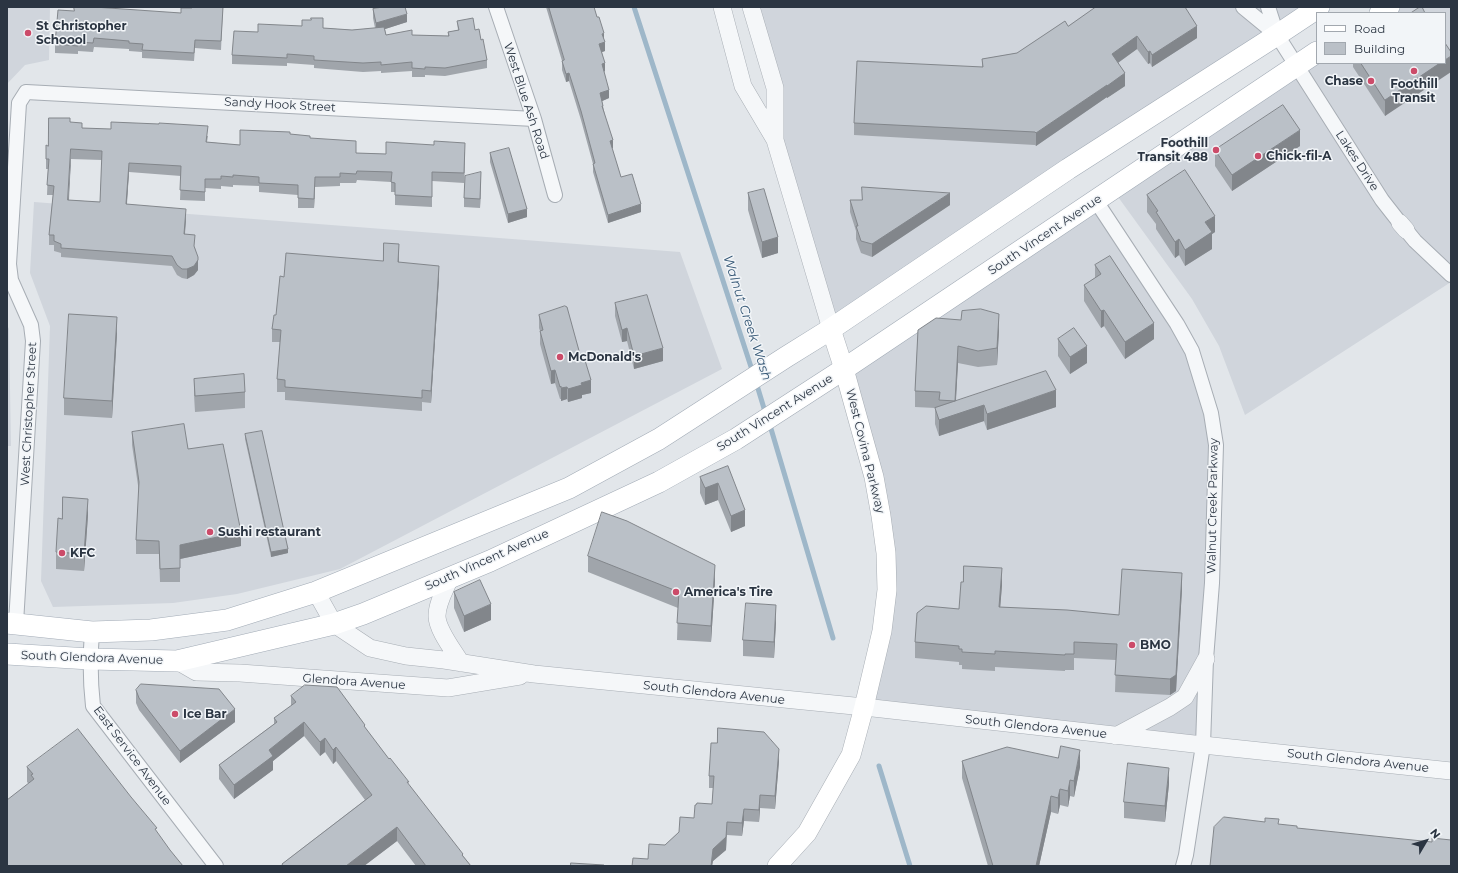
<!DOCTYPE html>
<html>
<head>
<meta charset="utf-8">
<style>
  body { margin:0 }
  #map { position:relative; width:1458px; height:873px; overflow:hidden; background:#e2e6ea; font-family:Montserrat,sans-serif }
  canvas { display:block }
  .frame { position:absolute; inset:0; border:8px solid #2b3542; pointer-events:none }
  .legend { position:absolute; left:1316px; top:12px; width:130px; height:52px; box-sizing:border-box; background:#f2f5f8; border:1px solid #a2a8af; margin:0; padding:5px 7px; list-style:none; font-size:12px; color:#2b3542 }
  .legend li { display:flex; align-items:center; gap:8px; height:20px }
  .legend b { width:20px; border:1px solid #a2a8af }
  .north { position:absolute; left:1406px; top:821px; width:40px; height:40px; -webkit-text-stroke:3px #f2f5f8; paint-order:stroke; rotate:52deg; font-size:11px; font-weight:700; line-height:16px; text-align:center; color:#2b3542 }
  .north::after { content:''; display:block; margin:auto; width:14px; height:18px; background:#2b3542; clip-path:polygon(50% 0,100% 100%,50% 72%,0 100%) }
</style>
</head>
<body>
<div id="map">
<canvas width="1458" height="873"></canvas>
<div class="frame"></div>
<ul class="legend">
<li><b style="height:5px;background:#fff"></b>Road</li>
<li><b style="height:11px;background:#bac0c7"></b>Building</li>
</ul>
<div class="north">N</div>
</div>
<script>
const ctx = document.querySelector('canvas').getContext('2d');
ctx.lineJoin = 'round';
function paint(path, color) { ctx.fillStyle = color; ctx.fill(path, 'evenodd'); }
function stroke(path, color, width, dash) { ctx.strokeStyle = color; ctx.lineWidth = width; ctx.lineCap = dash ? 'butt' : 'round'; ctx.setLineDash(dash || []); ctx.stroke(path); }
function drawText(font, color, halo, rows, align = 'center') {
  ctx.font = font + ' Montserrat,sans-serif'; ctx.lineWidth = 3; ctx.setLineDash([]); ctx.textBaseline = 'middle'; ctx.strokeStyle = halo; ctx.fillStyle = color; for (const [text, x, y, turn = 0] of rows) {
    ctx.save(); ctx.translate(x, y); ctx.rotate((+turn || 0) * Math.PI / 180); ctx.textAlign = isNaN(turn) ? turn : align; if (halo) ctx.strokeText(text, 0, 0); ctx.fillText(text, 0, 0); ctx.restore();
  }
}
paint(new Path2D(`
  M7 7H50L49 60 25 65 7 84Z
  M751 7H1319L831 329 775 140V88Z
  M1389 7H1451V282L1245 415 1219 346 1192 299 1113 190 1317 63H1445V13H1380Z
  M1096 201 1177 324 1211 413 1203 745 864 707 887 590 845 369Z
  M34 202 680 252 722 369 340 569 237 594 173 603 53 607 41 581 50 326 30 273Z
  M7 325 9 329 11 446H7Z`), '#d0d5dc');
stroke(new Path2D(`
  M634 7 753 373
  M756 382 766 415
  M769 422 833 638
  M879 766 910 866`), '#9eb7c9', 5);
const minor = new Path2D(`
  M496 7 534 119 555 195
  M1243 7 1277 35
  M1268 7 1277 35 1382 200 1400 223
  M1096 201 1177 324 1192 351 1211 413 1216 445 1212 583 1206 659 1203 745 1186 855 1183 866
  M1406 230 1415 241 1451 275
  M16 623 33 341 31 325 11 280 9 264 19 103 26 92 534 119
  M92 632C90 657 90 680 93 706L216 866`);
const tertiary = new Path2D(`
  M722 7 743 86 775 140 831 329
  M751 7 775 88V140
  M1400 223 1406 230
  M450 578C445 590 437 603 437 616 437 630 454 651 461 663
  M316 592 334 624 370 648 406 656 444 660 534 674 864 707 1203 745 1451 771
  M177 661 196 672 240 673 448 688 520 676
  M1116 736 1170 707 1185 697 1206 659`);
const secondary = new Path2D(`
  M777 866 807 833 851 755 864 707 882 631 887 590 886 553 881 516 874 477 844 369 831 329`);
const primary = new Path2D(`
  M1380 13 1389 7
  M7 623 92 632 151 630 227 620 316 592 569 488 659 439 786 357 831 329 1068 169 1277 35 1319 7
  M7 654 90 659 177 661 334 624 363 614 490 561 659 482 736 439 844 369 1317 52`);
stroke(minor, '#a7adb4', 16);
stroke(tertiary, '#a7adb4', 18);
stroke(secondary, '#a7adb4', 20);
stroke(primary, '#a2abb6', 22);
stroke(minor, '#f5f7f9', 14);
stroke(tertiary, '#f5f7f9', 17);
stroke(secondary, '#fff', 19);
stroke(primary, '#fff', 21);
paint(new Path2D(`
  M193 7H223L221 50 195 48 194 61 142 58V52L129 51V49L94 47 93 52 78 51V54L55 53V44L74 11 181 13 192 8Z
  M546 7H594L604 41 605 51 602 52 605 71 604 72 609 98 602 101 612 149 621 177 641 212 608 223 593 172V164L581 120 569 81 566 82 562 70V61Z
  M373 9 407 22 385 29 386 35H412L448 36V32L458 30 457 21 475 30 481 40 487 60V68L445 76 425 75V77H412V71L381 73V71L363 72 314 68V65L287 63V66L232 64V55L258 32 323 28 352 30 375 28 373 18Z
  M1068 26 1197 38 1152 67 1150 63 1148 64 1137 49 1118 63 1125 86 1107 98V97L1036 146 1035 145 854 135V123L982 67V59L1017 53Z
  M1353 63H1445L1385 116 1353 67Z
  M70 122 82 128 208 136 207 142 240 145 290 134 310 138 356 153 386 154 465 152 464 183 432 181V207L395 205V192H391V182L357 180 356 183H340V186L315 187 314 208H298V195L259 192V186L233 185V187L221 186V189L205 188V201L180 200 181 176 129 172 127 204 186 218 185 234 195 248 198 267V270L194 275 187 279 182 278 177 275 172 266 61 257V253L54 251V245H49V235L53 195H47L48 169H46V159L48 146ZM71 159 102 160 100 202 69 200Z
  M1300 146 1232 191 1215 166V150Z
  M490 153 527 217 508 223 490 162Z
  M481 181 480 208 464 207V198Z
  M748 193 778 253 762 258 748 210Z
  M1147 195 1215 232 1212 234V249L1185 266 1179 255 1175 258 1156 229V224L1147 212Z
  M850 200 950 205 872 257 861 253 856 239V231L850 212Z
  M399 257V262L439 278 431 403 422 402V411L285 400V392H277V379L280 342H272V329L276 315 383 261Z
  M1095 265 1154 339 1125 359 1104 326 1101 328 1084 301V285L1095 278Z
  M615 303 663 361 634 369 627 341 622 342 615 316Z
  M539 315 591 393 582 395V398L568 402 567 399 561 401V399H560L555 383 551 384 540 344V331L539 328Z
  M918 330H999L997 365 978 367 958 363 956 401 1056 407 987 430 984 421 939 436 935 424V408L915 407V391Z
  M117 333 112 418 64 415V398Z
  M1058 339 1087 363 1070 374 1058 356Z
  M194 379 245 392V408L195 412 194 395Z
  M132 432 188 449 241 546 180 559V582H160L159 554H136V540L139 492 132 445Z
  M245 434 288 553 271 557 245 439Z
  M728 466 745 526 731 532 718 500 705 505 700 493V477Z
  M88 515 84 571 56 569V552L62 519Z
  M588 556 715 581 711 642 677 640 678 608 588 572Z
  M1002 585 1000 607 1119 615 1182 589 1176 691 1170 695 1115 692 1116 660 1074 658V670H1065V671L995 667V671L962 669V665H959V662L915 658V642L959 609Z
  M454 592 491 620 464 632 454 608Z
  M776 621 774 658 743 656V640Z
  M136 690 235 722 180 763 139 710 136 703Z
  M291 696 365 728 471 866H416L397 841 364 866H282V864L365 800 336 761 333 764 325 752 320 756 304 736 273 761V770L234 799 219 779V765L274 724V718L291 706Z
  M779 761 775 809 760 808 759 822 744 821 742 836 727 835 726 850 713 861 712 866H632L648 859 665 845 694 818 712 804 713 788H709V776Z
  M962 761 1080 767 1074 797 1070 796 1068 807 1060 805 1058 814 1051 812 1039 866H988L962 778Z
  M27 767 131 797 28 783 27 782Z
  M1169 784 1165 822 1124 818V802Z`), '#a0a5ab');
paint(new Path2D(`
  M407 14V22L376 32V23Z
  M1197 26V38L1152 67V55Z
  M604 33V42L602 34Z
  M1137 36V49L1112 67V54Z
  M605 42V51L599 53V44Z
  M1150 51V63L1148 64V52Z
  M1451 56V72L1385 116V100L1440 63H1445V60Z
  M605 63V71L602 72V64Z
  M569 73V81L566 82V74Z
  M1125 73V86L1107 98V86Z
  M1107 85V97L1036 146V133Z
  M609 90V98L600 102V93Z
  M1300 130V146L1232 191V175Z
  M613 140V148L610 149V141Z
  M465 143V152L464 183V173Z
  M71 149V159L68 209V200Z
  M129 163V172L126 214V204Z
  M481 172V181L480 208V199Z
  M315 177V187L314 208V199Z
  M950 193V205L872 257V244Z
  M641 204V212L608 223V215Z
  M186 209V218L184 244V234Z
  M527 209V217L508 223V214Z
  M1215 216V232L1212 234V249L1185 266V250L1205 222Z
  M778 237V253L762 258V242Z
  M1179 239V255L1175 258V242Z
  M399 244V257L398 274V262Z
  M198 257V270L194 275 187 279V269Z
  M439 266V278L431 403V391Z
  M1104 310V326L1101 328V311Z
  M999 314V330L997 365V348Z
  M117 317V333L112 418V401Z
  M1154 323V339L1125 359V342Z
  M627 328V341L622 342V330Z
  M958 346V363L955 414 984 405V421L939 436V420L955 401Z
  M1087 346V363L1070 374V357Z
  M663 348V361L634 369V356Z
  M555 370V383L551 384V371Z
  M591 380V393L582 395V398L568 402V389L581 383Z
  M567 387V399L561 401V388Z
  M1056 390V407L987 430V414Z
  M718 483V500L705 505V488Z
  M88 499V515L84 571V554Z
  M745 510V526L731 532V516Z
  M241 532V546L180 559V545Z
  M288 549V553L271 557V552Z
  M715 565V581L711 642V626Z
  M1002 568V585L999 623V607Z
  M1182 573V589L1176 691 1170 695V679Z
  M491 604V620L464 632V616Z
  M776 605V621L774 658V642Z
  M235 709V722L180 763V751Z
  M304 722V736L273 761V770L234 799V785L269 750Z
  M325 738V752L320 756V742Z
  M336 747V761L333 764V750Z
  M779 749V761L775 809V796Z
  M1080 750V767L1074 797V781Z
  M1169 768V784L1165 822V806Z
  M1070 780V796L1068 807V791Z
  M1060 789V805L1058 814V798Z
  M760 795V808L759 822V810Z
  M1051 796V812L1039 866H1036Z
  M744 809V821L742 836V823Z
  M727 822 726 850 713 861 712 866H711L713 849Z
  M397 827V841L364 866H346Z`), '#82868b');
const building = new Path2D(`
  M74 7H94L181 13V8H192L193 7H223L221 41 195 40 194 53 142 50 143 44 129 43V41L94 38 93 43 78 42V46L55 44 58 10 74 11Z
  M383 7H405L407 14 376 23 373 9Z
  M549 7H594L597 17H599L604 33 602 34 605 42 599 44 605 63 602 64 609 90 600 93 603 106H602L613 140 610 141 621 177 632 174 641 204 608 215 593 164 595 163 581 111 569 73 566 74 562 61 564 60Z
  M1096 7H1185L1197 26 1152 55 1150 51 1148 52 1137 36 1112 54 1125 73 1107 86V85L1036 133 1035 132 854 123 857 61 983 67 982 59 1017 53 1065 21 1068 26Z
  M1420 7H1422L1425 13H1411Z
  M311 18H323V28L352 30 384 27 386 35 412 30V35L449 36 448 32 459 30 457 21 473 18 475 30 479 29 481 40 483 39 487 60 445 68 425 67V69L412 68V62L381 65V62L363 63 314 60V56L287 54V58L232 55 234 31 258 32V24L302 26V20H311Z
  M1445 43 1451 52V56L1445 60Z
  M1361 63H1440L1385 100Z
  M1283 105 1300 130 1232 175 1215 150Z
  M49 118H70V122L82 123V128L111 129V122L159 124V123L208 126 206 142 240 145V130L290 132V134L310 136V138L356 141V153L386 154V142L434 145V141L465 143 464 173 432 172V197L395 195V183L391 182 392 172 357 171 356 174 340 173V177H315L314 199 298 198V185L259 183V177L233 175V177L221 176V179H205V192L180 190 181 166 129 163 126 204 186 209 184 234 195 235 194 246 198 257V260L194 266 187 269H182L177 265 172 256 61 248V244L54 241V235H49L54 186 47 185 49 159H46V145L48 146ZM71 149 102 151 100 202 68 200Z
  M509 148 527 209 508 214 490 153Z
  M1185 170 1215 216 1205 222 1212 232 1185 250 1179 239 1175 242 1156 212 1158 211 1147 195Z
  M481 172 480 199 464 198 465 176Z
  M862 187 950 193 872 244 861 241 856 226H858L850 200H862Z
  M764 189 778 237 762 242 748 193Z
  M384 243 399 244 398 262 439 266 431 391 422 390V398L285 387V380L277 379 281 330 272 329 274 315H276L280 276 284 277 286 253 383 261Z
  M1110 256 1154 323 1125 342 1104 310 1101 311 1084 285 1101 274 1095 265Z
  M647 295 663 348 634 356 627 328 622 330 615 303Z
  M565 306 567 307 581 358 584 357 591 380 581 383 582 385 568 389 567 387 561 388V386L560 387 555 370 551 371 540 331 543 330 539 315Z
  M981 309 999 314 997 348 978 351 958 346 955 401 939 400 940 392 915 391 918 330 936 318 961 320 962 311Z
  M69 314 117 317 112 401 64 398Z
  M1074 328 1087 346 1070 357 1058 339Z
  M1046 371 1056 390 987 414 984 405 939 420 935 408Z
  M244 374 245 392 195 396 194 379Z
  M184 424 188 449 223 444 241 532 180 545V568L160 569 159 541 136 540 139 482 132 432Z
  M262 431 288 549 271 552 245 434Z
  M728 466 745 510 731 516 718 483 705 488 700 477Z
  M63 497 88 499 84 554 56 552 58 518 62 519Z
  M602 512 627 521 715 565 711 626 677 623 679 592 588 556Z
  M964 566 1002 568 999 607 1067 610 1119 615 1122 569 1182 573 1176 675 1170 679 1115 675 1117 644 1074 642V654H1065V655L995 651V654L962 652V649H959V646L915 642 917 613 926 606 959 609 961 582H963Z
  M480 580 491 604 464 616 454 592Z
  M746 603 776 605 774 642 743 640Z
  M141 684 219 689 235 709 180 751 139 698 136 690Z
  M305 685 337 687 365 725 364 726 389 759 390 758 409 782H407L463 854 462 855 471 866H426L397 827 346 866H283L282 864 372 795 336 747 333 750 325 738 320 742 304 722 269 750 273 756 234 785 219 765 277 722 274 718 296 702 291 696Z
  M718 728 764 732 779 749 775 796 760 795 759 810 744 809 742 823 727 822 726 837 713 849 711 866H632L633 858 648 859 649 844 665 845 679 832 680 817 694 818 695 805H696L697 803 712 804 714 776H709L711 743H717Z
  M78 729 131 797 157 828 155 829 170 850 183 866H7V800L34 779 31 775 33 774 27 767Z
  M1061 746 1080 750 1074 781 1070 780 1068 791 1060 789 1058 798 1051 796 1036 866H993L962 761 1007 747 1058 758Z
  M1128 763 1169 768 1165 806 1124 802Z
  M1224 817 1265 822V818L1279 819 1278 824 1297 826V828L1432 842V838L1451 840V866H1210L1214 827Z
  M571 863 604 865V866H571Z`);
paint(building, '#bac0c7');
stroke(building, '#82868b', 1);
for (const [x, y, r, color] of [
  [28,33,4,"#cc4b69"],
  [1414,71,4,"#cc4b69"],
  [1371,81,4,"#cc4b69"],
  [1216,150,4,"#cc4b69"],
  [1258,156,4,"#cc4b69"],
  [560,357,4,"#cc4b69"],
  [210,532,4,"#cc4b69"],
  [62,553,4,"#cc4b69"],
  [676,592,4,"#cc4b69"],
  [1132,645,4,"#cc4b69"],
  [175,714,4,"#cc4b69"]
]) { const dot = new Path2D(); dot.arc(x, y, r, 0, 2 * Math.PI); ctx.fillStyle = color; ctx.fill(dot); stroke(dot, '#f2f5f8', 1.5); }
drawText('bold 12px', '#2b3542', '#f2f5f8', [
  ["St Christopher",36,26],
  ["Schoool",36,40],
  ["Chase",1363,81,"right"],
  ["Foothill",1414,84,"center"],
  ["Transit",1414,98,"center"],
  ["Foothill",1208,143,"right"],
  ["Transit 488",1208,157,"right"],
  ["Chick-fil-A",1266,156],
  ["McDonald's",568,357],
  ["Sushi restaurant",218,532],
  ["KFC",70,553],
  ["America's Tire",684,592],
  ["BMO",1140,645],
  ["Ice Bar",183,714]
], 'left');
drawText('12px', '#2b3542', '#f2f5f8', [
  ["West Blue Ash Road",526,101,72],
  ["Sandy Hook Street",280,105,3],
  ["Lakes Drive",1357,161,57],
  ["South Vincent Avenue",1045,235,-34],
  ["South Vincent Avenue",775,413,-32],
  ["West Christopher Street",29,414,-87],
  ["West Covina Parkway",865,451,76],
  ["Walnut Creek Parkway",1213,506,-89],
  ["South Vincent Avenue",487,560,-24],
  ["South Glendora Avenue",92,658,2],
  ["Glendora Avenue",354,682,4],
  ["South Glendora Avenue",714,693,6],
  ["South Glendora Avenue",1036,727,6],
  ["East Service Avenue",132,756,53],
  ["South Glendora Avenue",1358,761,6]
]);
drawText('italic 13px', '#355775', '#f2f5f8', [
  ["Walnut Creek Wash",747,318,72]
]);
</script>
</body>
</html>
